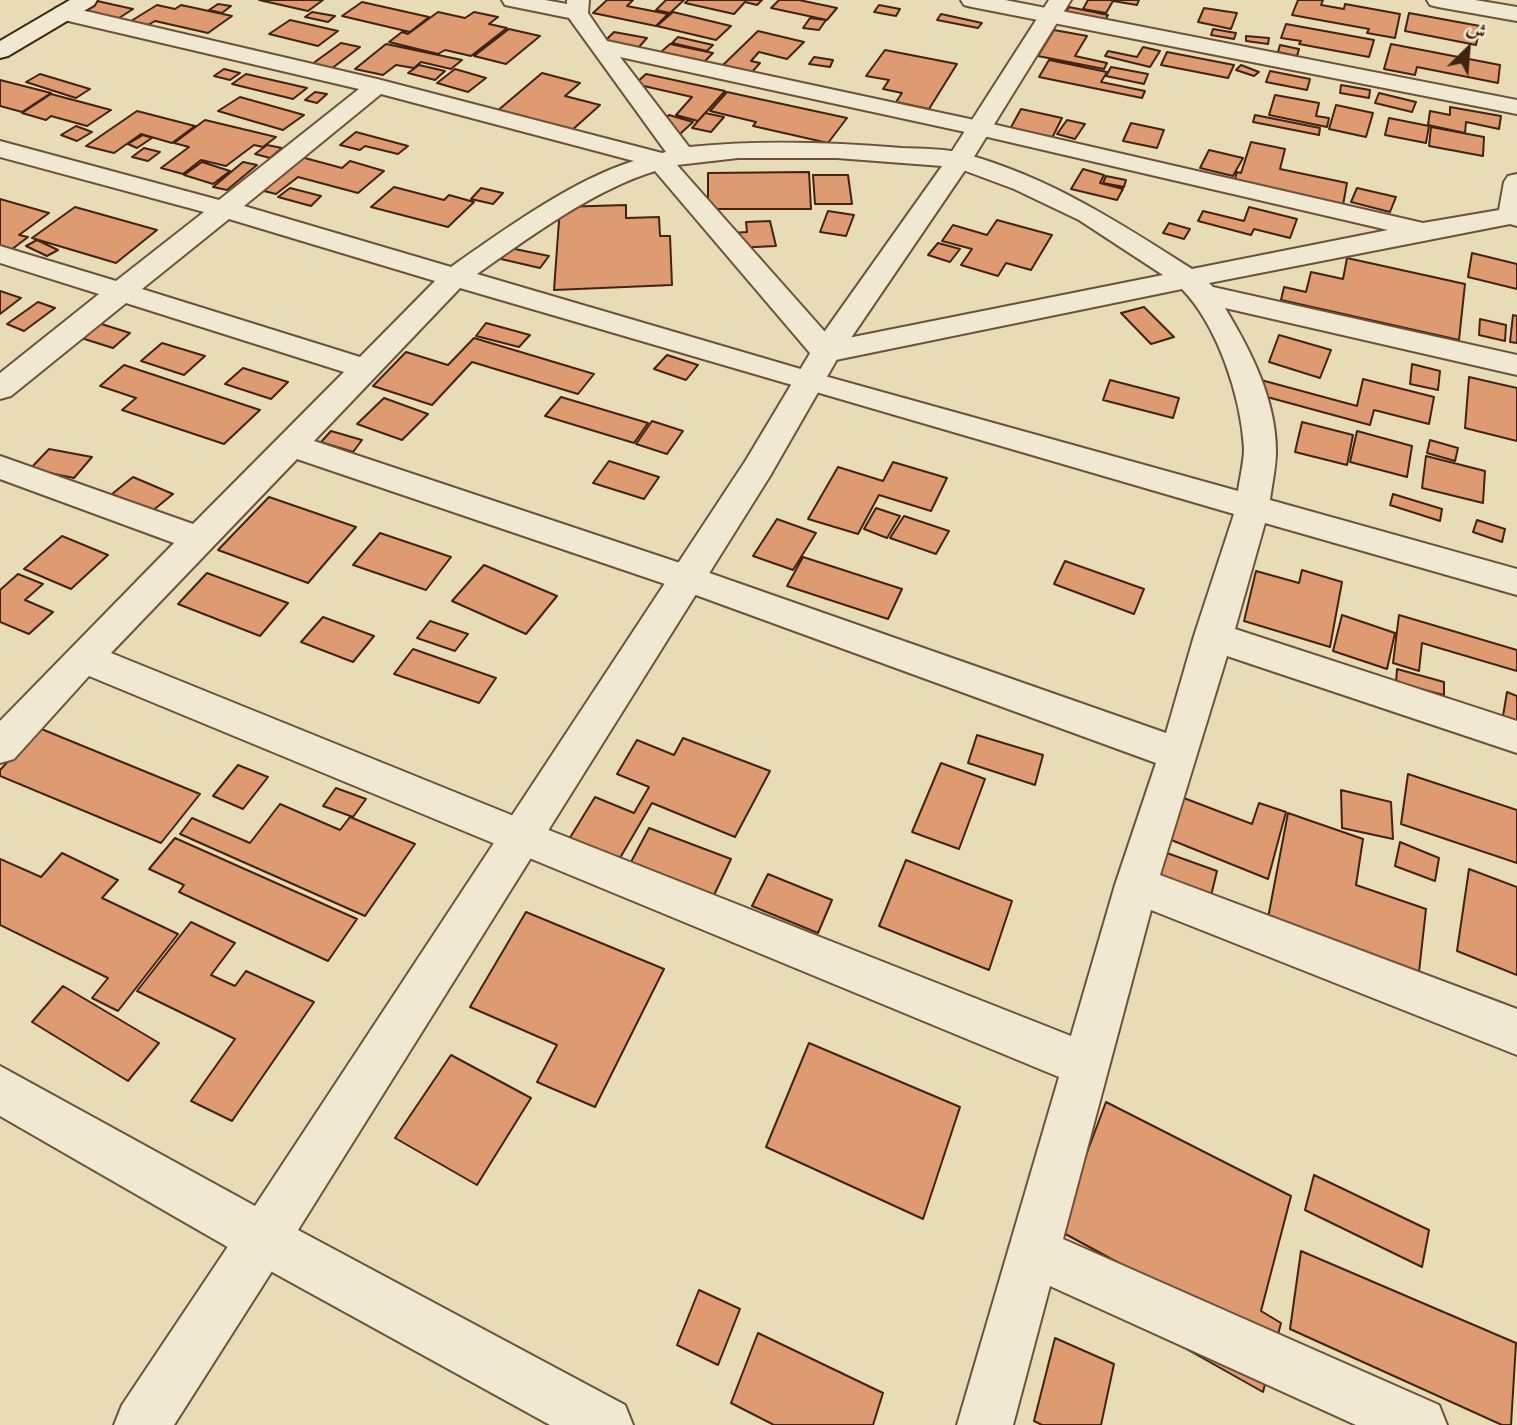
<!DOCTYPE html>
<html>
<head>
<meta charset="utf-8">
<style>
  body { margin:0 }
  #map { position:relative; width:1517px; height:1425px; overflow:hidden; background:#e8dcb7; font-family:"IM FELL Double Pica",Amiri,serif }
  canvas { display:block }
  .north { position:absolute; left:1433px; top:14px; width:70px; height:70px; -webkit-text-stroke:5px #f0e8d0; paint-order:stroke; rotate:25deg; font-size:19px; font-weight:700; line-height:28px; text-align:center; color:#422312 }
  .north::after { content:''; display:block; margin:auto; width:24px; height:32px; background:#422312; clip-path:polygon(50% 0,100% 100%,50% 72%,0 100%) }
</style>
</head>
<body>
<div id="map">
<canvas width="1517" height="1425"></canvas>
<div class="north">ش</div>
</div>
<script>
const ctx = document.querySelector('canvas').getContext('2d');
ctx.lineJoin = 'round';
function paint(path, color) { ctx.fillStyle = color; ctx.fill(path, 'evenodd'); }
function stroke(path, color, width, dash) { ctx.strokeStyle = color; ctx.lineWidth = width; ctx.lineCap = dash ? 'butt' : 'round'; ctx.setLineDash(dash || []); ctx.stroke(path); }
const building = new Path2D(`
  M259 0H323L308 11Z
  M607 0H633L627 6 668 14 656 26 593 13Z
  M666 0H684L670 13 656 10Z
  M688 0H762L757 5 745 2 734 14 685 3Z
  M779 0H799L837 8 827 20 771 8Z
  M1088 0H1139L1137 5 1113 1 1106 13 1083 9Z
  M1298 0H1323L1321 5 1344 9 1345 4 1400 14 1395 38 1367 33 1369 29 1292 15Z
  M97 1 133 9 116 20 80 11Z
  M362 2 429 17 410 32 342 16Z
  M218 4 231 6 222 13 209 10Z
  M157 5 175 9 181 5 232 16 208 33 155 21 148 25 131 21Z
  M879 5 900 9 896 16 874 12Z
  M1069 7 1108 15 1105 20 1066 12Z
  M1204 8 1237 13 1231 29 1198 22Z
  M312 12 335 16 328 22 305 17Z
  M438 12 465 18 474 12 498 17 489 24 507 28 471 56 445 50 438 54 389 42 402 32 408 34Z
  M673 12 731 26 716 40 657 26Z
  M1409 13 1480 26 1476 45 1405 31Z
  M941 14 982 23 978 28 937 20Z
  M810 18 826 20 819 30 803 28Z
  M290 20 338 31 318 46 269 34Z
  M1286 24 1374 40 1369 57 1299 44 1301 41 1281 38Z
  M509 29 540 36 506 64 474 56Z
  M1213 29 1236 33 1234 39 1211 35Z
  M1054 30 1087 36 1075 56 1107 63 1104 69 1038 56Z
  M758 31 804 42 787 59 759 52 751 61 760 63 752 72 723 65Z
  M614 32 647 38 638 48 605 41Z
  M1246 36 1269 38 1268 44 1246 41Z
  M678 37 713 45 707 51 672 43Z
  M341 43 360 47 331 69 312 64Z
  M386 44 462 60 451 69 421 62 414 68 396 65 383 75 355 69Z
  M670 44 713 53 704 62 661 52Z
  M1391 44 1500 65 1498 83 1417 67 1415 75 1384 69Z
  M1280 45 1299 49 1297 56 1278 52Z
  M1143 47 1160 51 1150 67 1105 56 1108 51 1137 57Z
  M885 50 957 64 929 109 896 102 902 93 883 89 889 80 866 76Z
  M1167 52 1234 65 1228 78 1161 65Z
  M814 57 833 60 830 67 809 64Z
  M1049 60 1107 72 1101 82 1145 91 1142 98 1039 77Z
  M419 65 445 71 435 80 408 73Z
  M1241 65 1259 72 1254 76 1236 70Z
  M1111 67 1148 74 1144 84 1106 76Z
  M224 69 240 73 230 80 214 76Z
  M455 69 486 78 468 92 437 83Z
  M1270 71 1310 79 1307 90 1266 82Z
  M542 73 580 83 565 96 600 105 570 132 496 112Z
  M40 74 90 89 76 98 26 82Z
  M246 74 307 88 293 99 232 84Z
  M646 74 725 91 698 121 676 115 692 97 635 84Z
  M0 80 51 93 22 112 0 106Z
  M1341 85 1370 90 1369 98 1340 93Z
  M315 92 327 94 317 103 305 100Z
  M727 92 847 118 828 143 753 126 756 122 710 111Z
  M1379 93 1416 102 1412 112 1375 103Z
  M51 94 111 110 87 126 51 116 46 120 22 113Z
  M1275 95 1319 103 1316 116 1329 118 1327 127 1269 115Z
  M240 97 304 115 283 130 218 111Z
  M1336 105 1373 113 1366 137 1329 129Z
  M1450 107 1501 116 1499 129 1466 122 1465 133 1428 125 1430 111 1450 115Z
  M1021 109 1062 118 1052 138 1010 129Z
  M137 111 195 126 172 143 141 134 114 153 86 146Z
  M705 113 724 117 711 132 692 128Z
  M669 115 693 122 680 134 655 127Z
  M1255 115 1320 128 1319 135 1253 122Z
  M1389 118 1429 126 1426 143 1385 135Z
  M205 120 276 137 263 147 254 145 226 166 201 160 183 174 161 168 189 147 174 143Z
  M1067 120 1085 124 1075 139 1057 134Z
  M1131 123 1164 130 1157 148 1123 141Z
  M76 126 92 132 77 141 61 135Z
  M1431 127 1484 137 1483 156 1429 146Z
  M356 132 408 146 398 154 365 146 360 150 340 145Z
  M143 135 152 138 137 148 128 144Z
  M1251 142 1285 149 1280 169 1347 183 1343 205 1234 182 1237 172 1241 173Z
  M267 145 282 148 270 158 255 154Z
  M144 148 160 152 148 161 132 157Z
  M1209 150 1243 158 1233 176 1200 168Z
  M301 157 342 168 350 161 384 171 358 193 298 177 276 194 260 190Z
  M202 162 230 171 213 184 184 175Z
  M243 162 257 165 227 190 213 187Z
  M1083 169 1104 175 1100 183 1123 189 1117 200 1071 189Z
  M809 172 811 209H708V173Z
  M813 175H848L852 204H815Z
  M1106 176 1126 180 1124 187 1103 183Z
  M394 187 444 200 449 195 474 202 448 227 371 207Z
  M290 188 321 196 311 206 278 197Z
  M481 188 503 193 493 204 471 199Z
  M1357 188 1396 197 1390 212 1351 202Z
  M0 199 49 213 19 235 28 237 7 253 0 251Z
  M626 205V218L659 217 660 236H670L672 285 554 290 560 207Z
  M75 207 157 230 116 263 32 238Z
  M1249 207 1297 219 1290 238 1254 229 1251 235 1198 221 1203 211 1244 221Z
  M828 211 854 215 846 236 820 232Z
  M997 220 1052 235 1031 270 1006 263 998 276 961 265 972 249 942 241 953 225 987 235Z
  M770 221 776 246 734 248 732 233 747 232 746 222Z
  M1169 223 1190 229 1184 239 1163 233Z
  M37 240 58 250 47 256 26 246Z
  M938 243 960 249 950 262 928 255Z
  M510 248 549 256 540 268 501 259Z
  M1472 253 1517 264V289L1468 277Z
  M1347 258 1465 284 1459 340 1281 300 1284 287 1306 292 1311 272 1343 279Z
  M0 291 21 298 0 314Z
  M38 302 55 308 24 331 7 324Z
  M1144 307 1174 337 1151 344 1121 313Z
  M1513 315 1517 316V343L1510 342Z
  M1480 319 1506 325 1505 341 1479 335Z
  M95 322 130 333 113 348 78 337Z
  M486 323 530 335 519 347 476 336Z
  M1279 335 1331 350 1320 378 1269 362Z
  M474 338 594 374 578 394 472 362 432 405 373 386 406 352 448 365Z
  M162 343 205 356 184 375 141 361Z
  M667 355 698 365 686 380 654 369Z
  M1412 364 1440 371 1438 390 1410 384Z
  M124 365 260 410 224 444 122 410 136 398 100 386Z
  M243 368 288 382 271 399 225 384Z
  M1250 377 1357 406 1363 379 1434 397 1429 424 1374 410 1370 425 1245 391Z
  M1469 377 1517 388V441L1465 428Z
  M1110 380 1179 398 1173 418 1103 400Z
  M561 397 648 423 634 443 545 416Z
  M384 398 428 414 402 440 357 424Z
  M652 421 683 431 667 454 636 444Z
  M1302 422 1353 435 1347 465 1295 452Z
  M331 431 362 440 353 452 321 442Z
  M1357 431 1412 446 1407 477 1350 462Z
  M1430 440 1458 448 1455 461 1427 453Z
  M49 449 92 457 74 478 30 469Z
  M1426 456 1485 471 1483 503 1422 488Z
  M609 461 659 477 644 499 593 483Z
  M893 462 947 478 931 511 879 495 858 534 808 519 838 467 883 481Z
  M133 477 173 494 151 512 112 494Z
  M1393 494 1442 509 1440 521 1390 505Z
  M269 497 356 527 308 583 218 550Z
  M876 508 900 516 887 538 864 529Z
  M904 516 949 531 936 554 890 538Z
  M777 519 816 533 793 570 753 556Z
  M1477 520 1505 529 1502 542 1473 532Z
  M380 533 451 557 426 590 353 565Z
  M62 536 108 555 71 589 24 569Z
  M803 557 902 589 888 619 787 586Z
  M1065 561 1144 589 1134 614 1054 584Z
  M484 565 557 596 526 634 452 601Z
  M1302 570 1342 582 1330 647 1244 621 1256 571 1299 583Z
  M207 573 288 603 260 636 178 604Z
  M18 574 43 584 25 600 53 612 29 634 0 622V590Z
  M1342 615 1395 633 1387 669 1333 651Z
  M1399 615 1517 650V671L1422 643 1419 671 1393 663Z
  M323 617 374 636 353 662 301 642Z
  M430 621 468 634 455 651 417 638Z
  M413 649 496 678 479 703 394 674Z
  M1397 669 1444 682V695L1396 683Z
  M1507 692 1517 696V721L1503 716Z
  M39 728 200 794 161 843 0 776V770Z
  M977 735 1043 755 1035 785 968 763Z
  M683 738 770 771 735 837 652 803 613 870 563 849 595 797 634 813 649 787 617 774 637 740 674 755Z
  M941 763 985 779 959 849 912 832Z
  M238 765 268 777 243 809 213 796Z
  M1408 774 1517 810V863L1401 824Z
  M336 788 366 799 353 817 323 806Z
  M1341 790 1391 802 1393 839 1342 828Z
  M1168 792 1252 824 1259 803 1286 812 1268 879 1154 833Z
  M280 804 340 830 350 817 415 844 365 916 180 834 192 818 250 843Z
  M1288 813 1363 839 1356 885 1426 909 1419 972 1268 918Z
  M649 828 731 859 714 895 631 862Z
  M175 838 357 919 328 961 179 892 184 885 149 869Z
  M1400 842 1439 858 1435 881 1395 866Z
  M1153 848 1217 871 1210 900 1145 876Z
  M62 853 118 880 102 898 178 934 118 1011 92 998 108 978 0 925V859L41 877Z
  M906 860 1012 901 989 970 879 926Z
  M1469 869 1517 887V975L1457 951Z
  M768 874 832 900 818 933 752 906Z
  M526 912 664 969 595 1107 537 1082 557 1045 470 1007Z
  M191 922 235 943 211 975 235 986 246 971 314 1002 232 1121 191 1101 235 1039 137 991Z
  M63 986 159 1043 128 1081 32 1022Z
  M809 1043 960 1107 923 1219 766 1147Z
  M451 1055 531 1098 477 1185 395 1138Z
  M1106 1102 1291 1196 1261 1311 1281 1323 1263 1392 1174 1342 1187 1300 1058 1230Z
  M1314 1175 1429 1230 1422 1267 1305 1210Z
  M1301 1251 1516 1343 1511 1425H1502L1290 1329Z
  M699 1290 740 1309 718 1365 677 1345Z
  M758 1333 883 1393 873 1425H774L731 1403Z
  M1055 1338 1114 1364 1101 1425H1042L1034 1421Z`);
paint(building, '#de9b71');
stroke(building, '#422312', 2);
const minor = new Path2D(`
  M502 0H545L567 4V0H589L588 13 607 41 979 121 1423 223 1499 210 1504 182 1508 176 1517 174V226L1510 224 1209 283 1213 287 1517 355V375L1225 308C1251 351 1276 400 1276 451 1276 467 1272 484 1270 500L1517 569V595L1265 523 1235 629 1517 721V753L1227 656 1160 875 1517 1009V1055L1151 910 1063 1239 1439 1405 1447 1425H1356L1050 1286 1013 1425H957L1059 1077 89 676 14 759 0 763V721L174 543 0 479V456L193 524 344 372 126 303 11 396 0 399V373L99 294 0 263V246L116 281 204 212 0 157V141L219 200 359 89 64 20 56 18 53 13 56 8 64 6 377 79 662 153 666 152 569 18 505 5ZM620 57 979 135 1388 230 1192 269C1120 223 1049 177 965 154 945 148 922 149 902 148 830 142 760 140 689 147ZM381 94 634 161C574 179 502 231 451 267L244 206ZM738 158H837L955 167 1014 189 1079 220 1163 275 833 341 677 165ZM655 171 815 359 826 362 1182 289C1218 326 1241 397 1244 448 1244 462 1240 477 1238 491L821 375 477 274C530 237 593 190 655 171ZM229 219 435 281 360 357 142 289ZM460 288 1234 514 1194 636 1166 733 698 569 314 441ZM297 459 674 587 1156 763 1115 885 1071 1036 536 825 111 653Z
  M961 0H1005L1517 100V114L972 7 964 5Z
  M1427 0H1475L1517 7V21L1438 7 1430 5Z
  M263 1214 281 1221 288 1239 281 1257 174 1425H114L122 1405 245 1221Z`);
const tertiary = new Path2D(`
  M1049 0H1071L972 160 840 354 770 476 298 1230 625 1405 633 1425H550L245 1257 0 1116V1066L255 1206 746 460 815 345 947 159Z`);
const secondary = new Path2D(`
  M70 0H97L94 5 8 56 0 58V41Z`);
stroke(minor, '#6c513b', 4);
stroke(tertiary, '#6c513b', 4);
stroke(secondary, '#422312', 4);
paint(minor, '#f0e8d0');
paint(tertiary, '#f0e8d0');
paint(secondary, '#f0e8d0');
</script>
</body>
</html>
